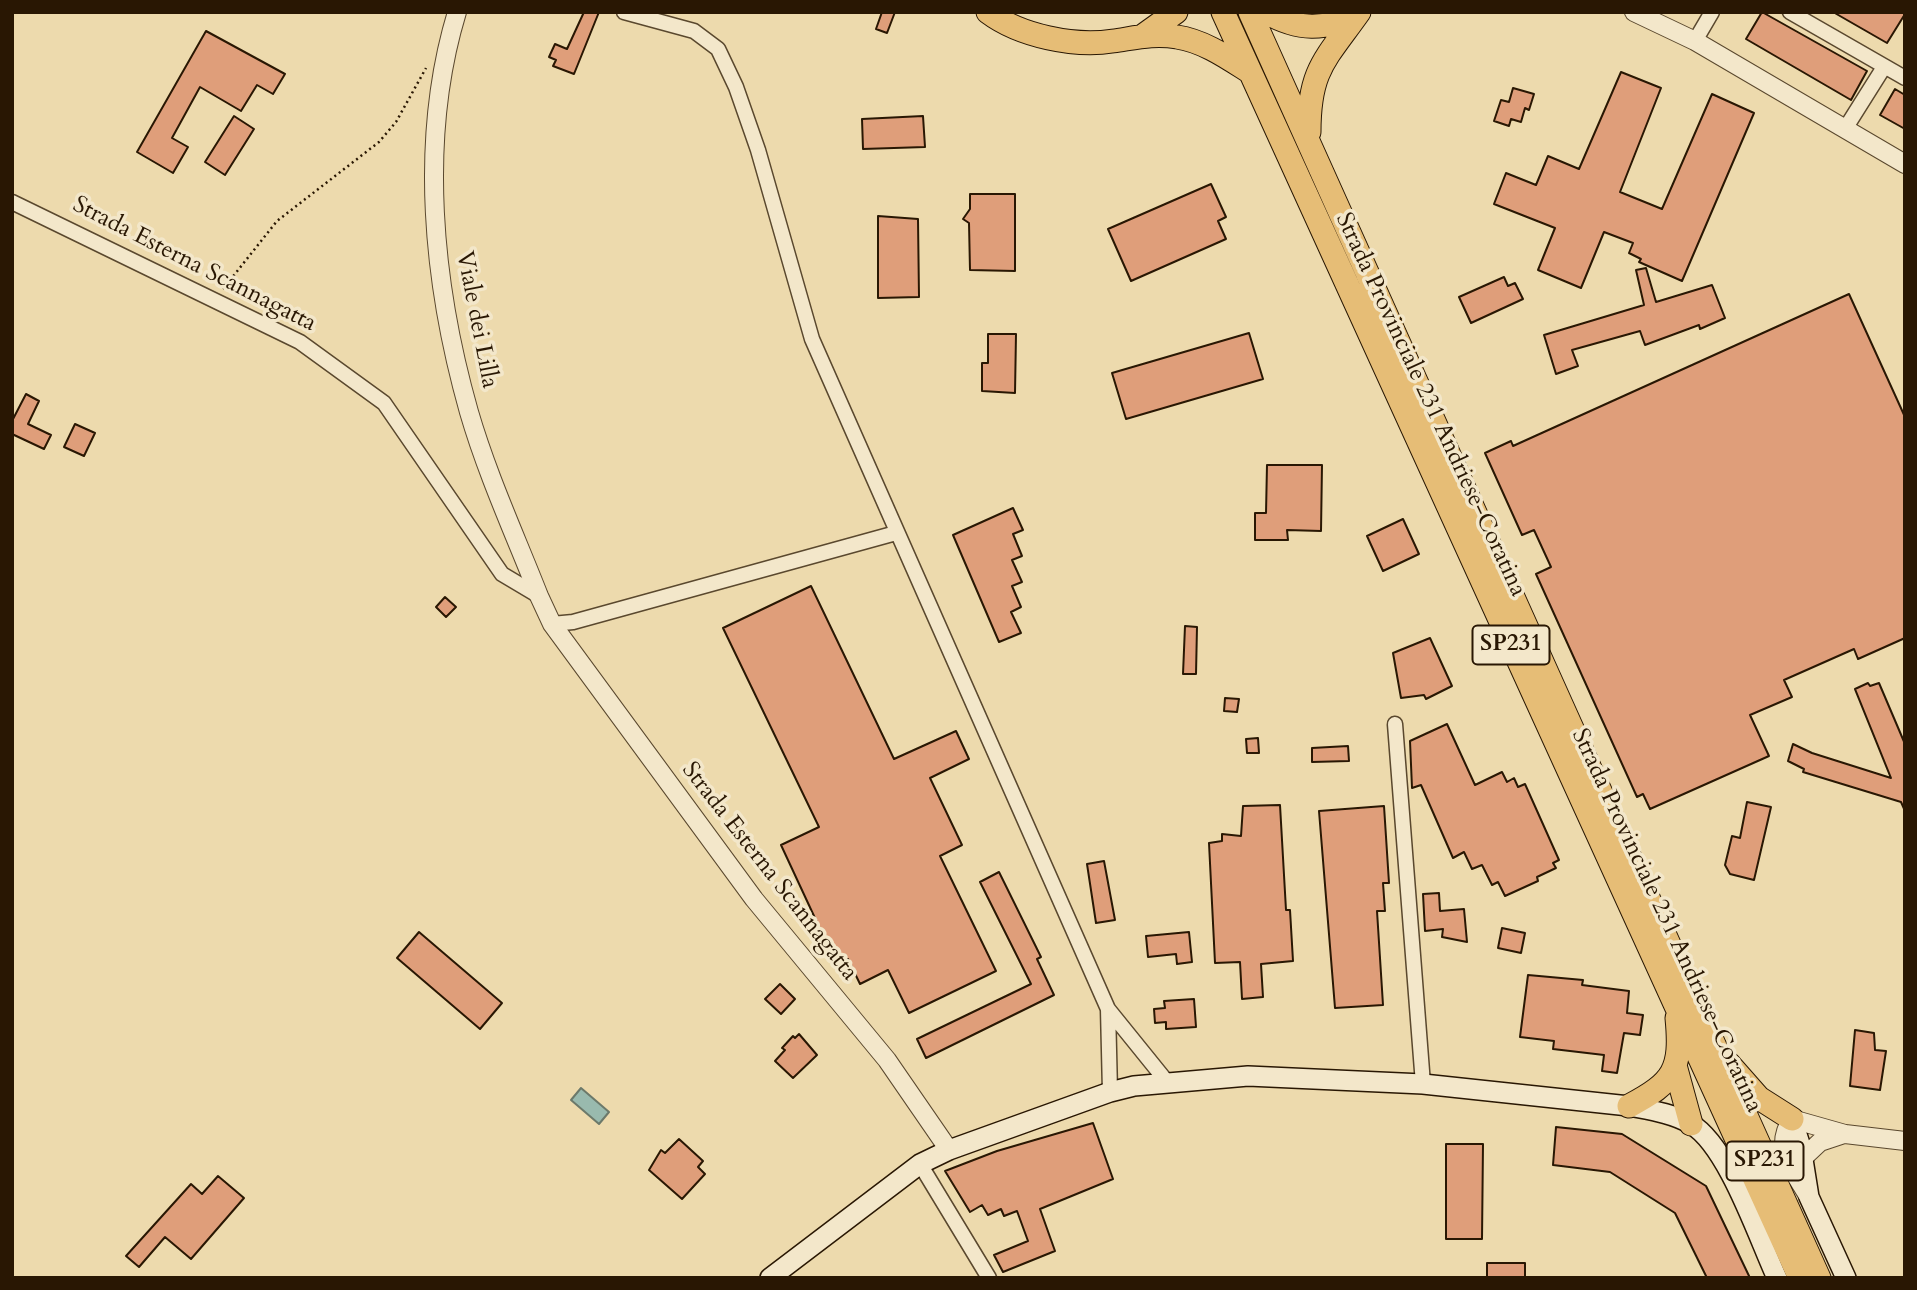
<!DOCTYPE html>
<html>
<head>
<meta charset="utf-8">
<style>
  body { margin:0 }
  #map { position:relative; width:1917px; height:1290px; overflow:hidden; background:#eddaad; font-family:Cardo,serif }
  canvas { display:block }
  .frame { position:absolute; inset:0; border:14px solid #291703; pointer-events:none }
</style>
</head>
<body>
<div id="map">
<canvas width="1917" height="1290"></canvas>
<div class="frame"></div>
</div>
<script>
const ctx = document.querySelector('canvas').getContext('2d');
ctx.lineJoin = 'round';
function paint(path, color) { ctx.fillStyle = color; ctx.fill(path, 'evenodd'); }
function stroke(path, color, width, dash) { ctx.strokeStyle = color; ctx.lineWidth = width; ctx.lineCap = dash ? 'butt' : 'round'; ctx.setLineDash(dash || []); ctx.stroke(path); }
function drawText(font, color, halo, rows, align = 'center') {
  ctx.font = font + ' Cardo,serif'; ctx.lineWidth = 7; ctx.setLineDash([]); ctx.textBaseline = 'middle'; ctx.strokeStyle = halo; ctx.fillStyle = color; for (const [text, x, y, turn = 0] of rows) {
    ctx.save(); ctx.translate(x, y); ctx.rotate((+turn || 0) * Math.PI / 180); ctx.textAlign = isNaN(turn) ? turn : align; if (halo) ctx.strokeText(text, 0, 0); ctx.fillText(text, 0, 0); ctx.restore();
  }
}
const water = new Path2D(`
  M581 1088 609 1112 599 1124 571 1100Z`);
paint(water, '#99baae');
stroke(water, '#6c796a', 2);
const building = new Path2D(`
  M584 12H599L574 74 553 66 556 60 549 57 555 44 567 49Z
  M882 12H895L887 33 876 29Z
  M1762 12 1867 71 1851 100 1746 39Z
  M1833 12H1905V14L1887 43Z
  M206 31 285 74 273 94 257 85 241 111 200 87 172 138 188 147 173 173 137 152Z
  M1621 72 1661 88 1620 192 1662 209 1712 94 1754 113 1682 281 1639 262 1641 259 1629 253 1633 243 1604 232 1581 288 1538 270 1555 228 1494 204 1506 173 1536 185 1548 156 1579 169Z
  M1513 88 1534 94 1529 110 1525 108 1521 122 1511 119 1509 126 1494 121 1501 100 1509 102Z
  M1895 89 1905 95V129L1880 115Z
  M234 116 254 129 225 175 205 162Z
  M923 116 925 147 863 149 862 119Z
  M1211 184 1226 217 1218 221 1226 239 1131 281 1108 229Z
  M970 194H1015V271L970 270 969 223 963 219 970 209Z
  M878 216 918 219 919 297 878 298Z
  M1646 268 1656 302 1712 285 1725 318 1700 329 1699 325 1645 345 1640 331 1572 350 1578 366 1556 374 1544 335 1644 305 1636 270Z
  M1504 277 1508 286 1515 283 1523 299 1471 323 1459 297Z
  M1849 294 1905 417V638L1858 659 1854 649 1784 680 1792 697 1750 715 1769 756 1650 809 1643 794 1637 797 1536 574 1551 567 1534 530 1522 535 1485 453 1511 441 1513 446Z
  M1249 333 1263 379 1126 419 1112 373Z
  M988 334H1016L1015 393 982 391V363H988Z
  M26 394 39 401 28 424 51 435 44 449 12 434V421Z
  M75 424 95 433 84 456 64 447Z
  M1267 465H1322L1321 531 1287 530 1288 540H1255V513H1266Z
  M1013 508 1023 530 1013 534 1022 556 1012 560 1022 582 1012 586 1021 607 1011 612 1021 633 999 642 953 535Z
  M1403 519 1419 554 1383 571 1367 536Z
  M811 586 894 759 956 731 969 759 930 778 962 845 940 856 996 971 909 1013 888 970 860 984 848 959 844 961 838 955 834 959 781 845 819 827 723 628Z
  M445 597 456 607 446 617 436 607Z
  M1185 626 1197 627 1196 674H1183Z
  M1430 638 1452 686 1426 699 1424 695 1401 698 1393 653Z
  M1868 683 1870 686 1879 683 1905 744V811L1901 802 1803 772 1804 769 1788 761 1793 744 1812 753 1891 778 1855 689Z
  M1225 698 1239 699 1237 712 1224 711Z
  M1447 724 1475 785 1502 772 1507 782 1514 778 1518 787 1525 784 1559 860 1553 863 1556 868 1537 877 1538 881 1505 896 1498 882 1492 885 1482 865 1472 869 1464 852 1453 858 1421 785 1412 788 1410 741Z
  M1258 738 1259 753H1247L1246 739Z
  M1348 746 1349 761 1312 762V748Z
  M1747 802 1771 807 1754 880 1730 874 1725 865 1732 836 1740 838Z
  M1280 805 1286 910H1290L1293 961 1261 964 1263 997 1242 999 1240 962 1215 963 1209 843 1222 841V834L1241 836 1243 806Z
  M1384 806 1389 883H1383L1385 911H1377L1383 1005 1335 1008 1319 811Z
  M1104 861 1115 920 1096 923 1087 864Z
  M999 872 1041 957 1037 959 1054 995 926 1058 917 1039 1031 984 980 882Z
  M1439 893 1440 911 1464 909 1467 942 1442 937 1443 929 1425 931 1423 894Z
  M1502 928 1525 933 1521 953 1498 948Z
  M419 932 502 1003 480 1029 397 958Z
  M1189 932 1192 962 1177 964 1176 954 1148 957 1146 936Z
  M1528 975 1583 980 1582 985 1629 991 1627 1013 1643 1015 1640 1035 1624 1033 1617 1073 1602 1071 1604 1055 1553 1049 1554 1041 1520 1037Z
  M780 984 795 999 781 1014 765 999Z
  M1194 999 1196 1027 1166 1029V1022L1155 1023 1154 1009 1165 1008 1164 1001Z
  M1855 1030 1874 1033 1875 1050 1886 1051 1880 1090 1850 1086Z
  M799 1034 817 1055 793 1078 775 1061 785 1050 782 1048 793 1036 795 1038Z
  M1093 1123 1113 1179 1040 1209 1055 1251 1003 1272 994 1255 1028 1241 1017 1211 1004 1216 1001 1209 988 1215 982 1205 970 1212 945 1171 997 1151Z
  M1556 1127 1622 1134 1706 1186 1750 1278H1707L1675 1213 1610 1172 1553 1165Z
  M679 1139 703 1161 698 1167 705 1174 682 1199 649 1170 661 1150 665 1153Z
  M1446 1144H1483L1482 1239H1446Z
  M218 1176 244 1198 191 1259 165 1237 139 1267 126 1256 191 1184 202 1194Z
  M1487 1263H1525V1278H1487Z`);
paint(building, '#df9e7a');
stroke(building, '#291703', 2);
const minor = new Path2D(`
  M624 12 694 31 718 49 736 87 758 150 812 339 1108 1009 1167 1082
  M1790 12 1905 78
  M1695 41 1712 12
  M1845 129 1884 67
  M12 202 300 342 384 403 502 574 539 596
  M552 624 573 622 896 533
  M1395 724 1423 1084
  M1108 1009 1110 1092
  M920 1164 989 1278`);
const tertiary = new Path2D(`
  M457 12C418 140 433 285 469 412 487 474 515 535 539 596L552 624 754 899 887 1060 949 1150
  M1634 12 1695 41 1905 164
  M1803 1158 1820 1142 1844 1134
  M1807 1194C1792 1168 1773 1148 1792 1119L1845 1134 1905 1141`);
const secondary = new Path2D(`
  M1792 1119 1801 1147 1809 1197 1846 1278
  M770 1278 920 1164 949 1150 1110 1092 1134 1086 1248 1076 1423 1084 1629 1106C1649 1110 1672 1113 1691 1124 1728 1146 1758 1237 1777 1278`);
const trunk = new Path2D(`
  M988 12C1020 36 1074 47 1113 41 1135 38 1154 33 1177 37 1204 41 1228 58 1250 72
  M1223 12 1800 1278
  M1250 12 1819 1278
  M1266 12C1297 30 1326 32 1358 12
  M1144 35 1176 12
  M1309 132C1309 70 1325 60 1359 12
  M1729 1064 1759 1098 1792 1119
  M1676 1069 1691 1124
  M1629 1106C1674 1082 1682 1070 1677 1018`);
stroke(minor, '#5a482e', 17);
stroke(tertiary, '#5a482e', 20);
stroke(secondary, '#291703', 22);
stroke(trunk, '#291703', 25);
stroke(new Path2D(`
  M223 289 277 221 379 142 396 122 426 68`), '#291703', 2.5, [2, 3.5]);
stroke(minor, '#f3e7ca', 14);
stroke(tertiary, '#f3e7ca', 18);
stroke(secondary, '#f3e7ca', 19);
stroke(trunk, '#e6bd76', 23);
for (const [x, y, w] of [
  [1511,645,77],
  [1765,1161,77]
]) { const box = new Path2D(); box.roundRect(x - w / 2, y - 19.5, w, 39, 5); ctx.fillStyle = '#f3e7ca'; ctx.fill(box); stroke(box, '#291703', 2); }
drawText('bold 23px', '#291703', null, [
  ["SP231",1511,645],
  ["SP231",1765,1161]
]);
drawText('24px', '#291703', '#f3e7ca', [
  ["Strada Esterna Scannagatta",194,265,27],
  ["Viale dei Lilla",476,320,79],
  ["Strada Provinciale 231 Andriese-Coratina",1430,405,65],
  ["Strada Esterna Scannagatta",769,872,52],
  ["Strada Provinciale 231 Andriese-Coratina",1666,921,65]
]);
</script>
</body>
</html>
